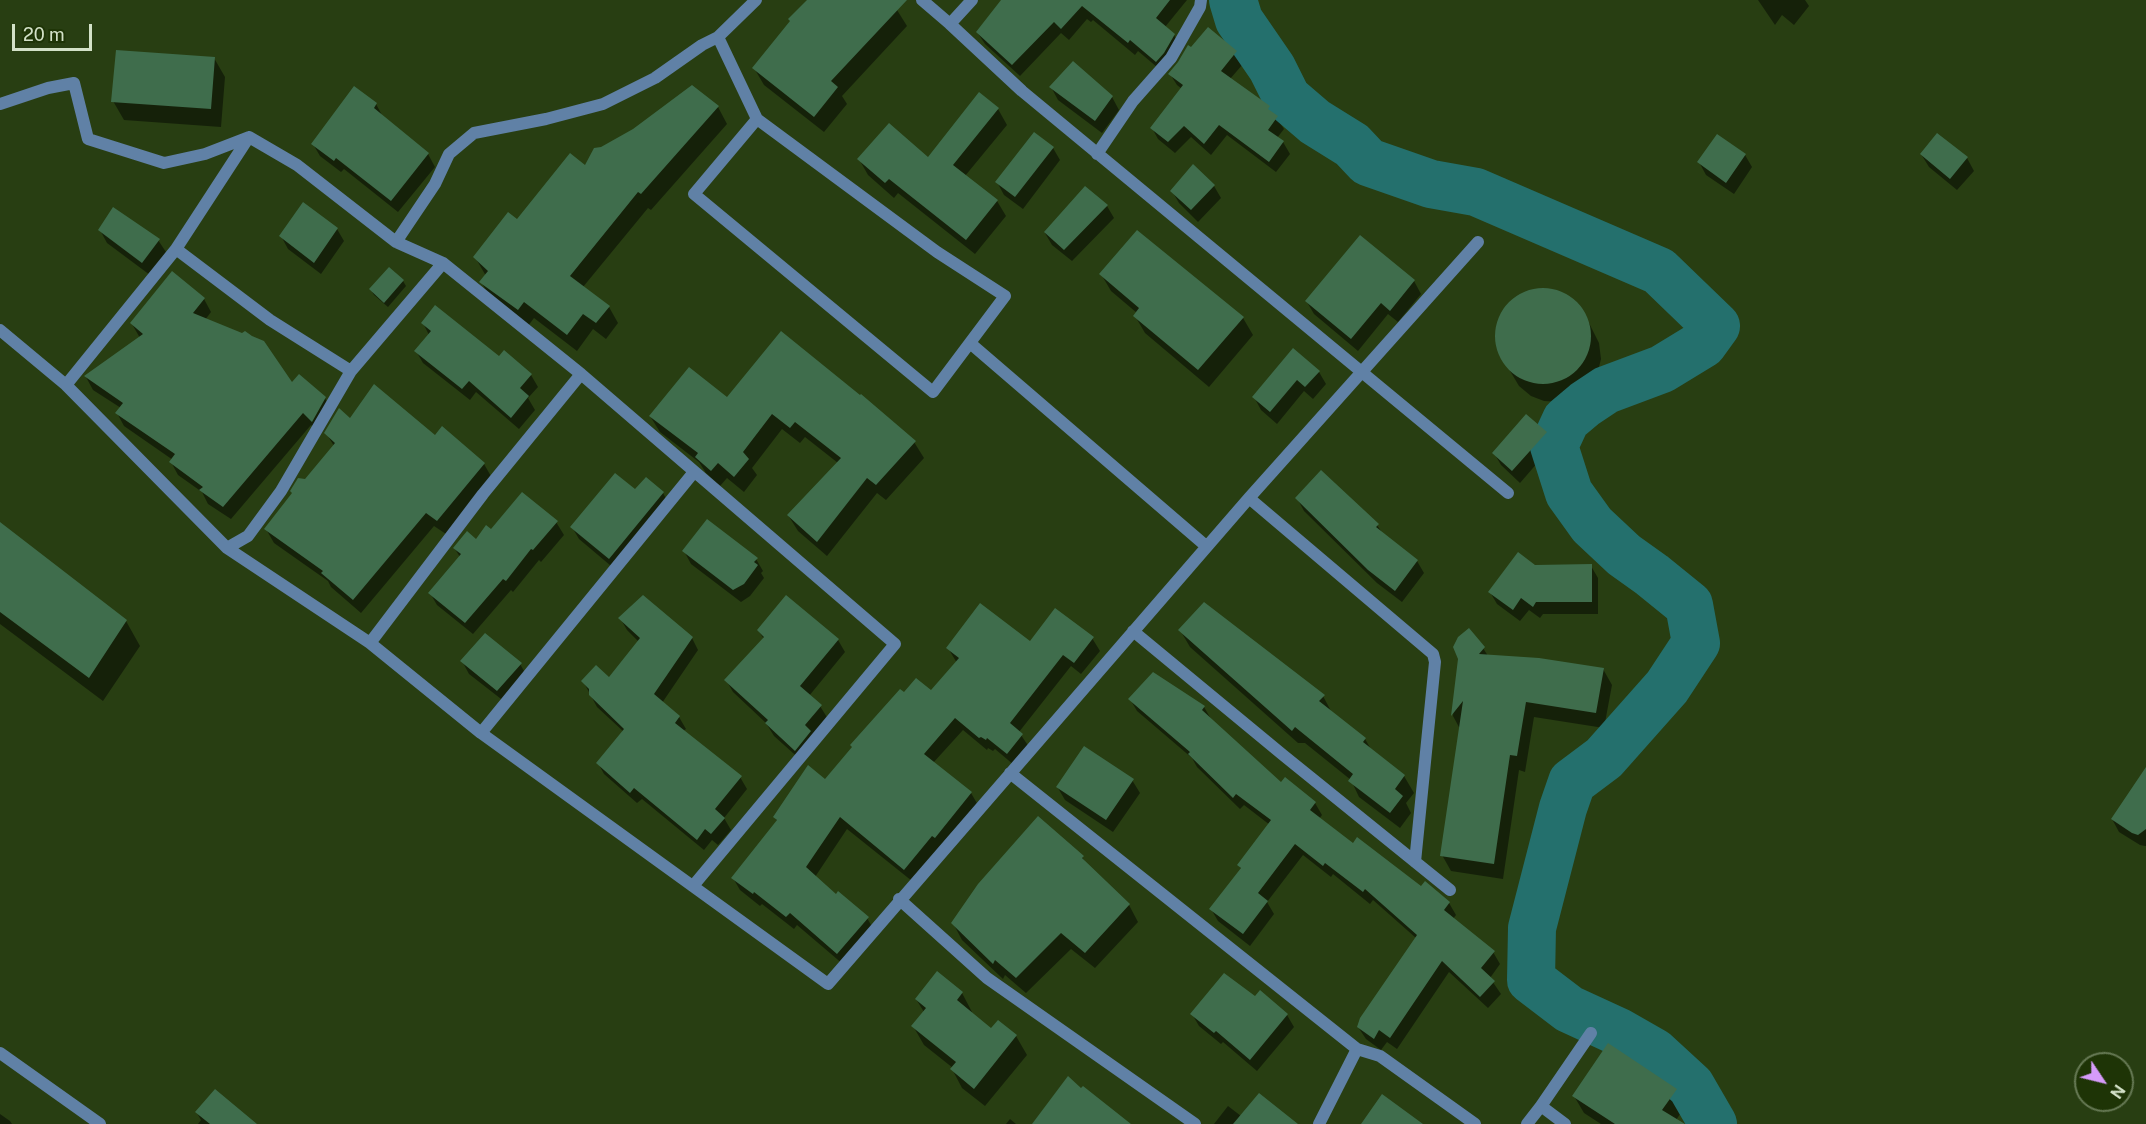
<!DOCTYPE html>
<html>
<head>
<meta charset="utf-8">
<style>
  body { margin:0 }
  #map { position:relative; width:2146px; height:1124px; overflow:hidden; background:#283e12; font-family:"Public Sans",sans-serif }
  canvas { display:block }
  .north { position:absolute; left:2074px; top:1052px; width:60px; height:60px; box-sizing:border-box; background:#1e3406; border:2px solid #667954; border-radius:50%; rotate:125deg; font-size:16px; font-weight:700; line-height:24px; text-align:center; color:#d3e1c8 }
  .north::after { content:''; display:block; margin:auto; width:21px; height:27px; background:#d69bfa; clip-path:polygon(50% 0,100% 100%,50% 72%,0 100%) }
  .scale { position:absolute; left:12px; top:24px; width:80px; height:27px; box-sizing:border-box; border:3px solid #d3e1c8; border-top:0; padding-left:8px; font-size:18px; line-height:21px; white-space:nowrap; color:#d3e1c8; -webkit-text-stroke:4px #1e3406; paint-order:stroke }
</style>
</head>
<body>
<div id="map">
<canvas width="2146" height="1124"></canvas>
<div class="north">N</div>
<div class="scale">20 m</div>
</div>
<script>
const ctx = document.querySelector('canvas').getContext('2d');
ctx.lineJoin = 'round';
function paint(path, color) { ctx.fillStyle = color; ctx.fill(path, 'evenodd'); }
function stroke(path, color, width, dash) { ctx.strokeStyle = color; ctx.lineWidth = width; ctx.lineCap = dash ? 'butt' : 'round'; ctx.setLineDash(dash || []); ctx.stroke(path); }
paint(new Path2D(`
  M810 0H887L897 10 907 26 842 96 847 104 824 132 764 85 754 68Z
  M1003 0H1187L1165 27 1174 35 1181 47 1164 73 1138 51 1135 55 1093 20 1091 22 1087 19 1069 40 1061 33 1020 76 985 44 977 32Z
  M1758 0H1805L1809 6 1794 25 1782 15 1775 25Z
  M1209 29 1236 52 1243 64 1230 79 1269 107 1284 129 1277 138 1283 142 1290 154 1276 172 1227 135 1211 155 1191 137 1175 153 1158 139 1152 128 1182 89 1177 85 1170 74Z
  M214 58 225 77 221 127 124 120 113 101Z
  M1073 63 1112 97 1119 110 1102 133 1058 100 1051 87Z
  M376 104 383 117 428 154 435 167 398 212 344 169 341 172 320 156 313 144Z
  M718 107 727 124 651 210 648 208 583 287 609 307 618 323 606 339 593 329 577 351 534 318 528 326 491 298 481 282 486 276 475 257 517 222 585 167Z
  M998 109 1007 125 965 176 997 201 1006 216 975 254 898 193 894 198 868 175 859 159 928 160Z
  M1053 148 1060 160 1023 209 1004 195 997 182Z
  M1921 154 1967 158 1974 171 1957 190 1929 167Z
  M1745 155 1752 167 1734 194 1706 175 1699 162Z
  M1214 186 1221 198 1198 222 1179 203 1172 191Z
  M1107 206 1114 218 1072 261 1052 245 1045 233Z
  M337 229 344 241 321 274 288 249 281 236Z
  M100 230 158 240 166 252 150 275 107 243Z
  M1101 274 1243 318 1253 335 1209 387 1145 333 1135 316 1137 313 1111 291Z
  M403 281 406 286 388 307 374 295 371 290Z
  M1414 281 1421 294 1398 322 1388 314 1358 351 1314 314 1307 302Z
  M1540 289 1556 290 1571 298 1582 309 1599 343 1601 359 1597 375 1588 388 1575 397 1560 402 1544 401 1531 396 1519 386 1500 354 1496 339 1498 324 1503 311 1513 300 1526 292Z
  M204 299 211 312 205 320 292 384 325 398 332 412 320 433 311 425 231 519 208 504 202 492 178 475 171 462 173 460 124 426 117 413 121 408 93 390 86 377 140 338 132 324Z
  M423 323 499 358 531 375 538 387 528 398 535 410 519 429 476 392 470 400 423 363 416 351 429 335Z
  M1293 350 1319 372 1326 384 1313 399 1304 391 1277 424 1261 410 1254 397Z
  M727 399 914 442 924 458 886 500 877 493 827 556 798 531 788 515 838 463 805 437 800 443 782 429 752 468 757 475 744 492 727 478 720 486 706 473 699 462 660 432 650 416Z
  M350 420 435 437 484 464 492 478 446 534 434 526 361 613 331 587 328 581 274 543 266 529 334 446 326 433Z
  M1545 433 1552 446 1520 483 1501 465 1494 453Z
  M646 479 663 493 670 506 617 571 579 539 572 527 635 491Z
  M1297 498 1377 525 1383 534 1417 561 1424 573 1402 602 1377 583 1304 511Z
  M556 522 564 535 541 562 539 560 513 592 511 590 473 634 437 605 430 593 460 557 455 549 476 541 491 531Z
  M0 524 126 621 140 646 103 701 0 624Z
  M684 551 756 559 763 571 761 573 764 578 750 596 741 602 691 564Z
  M1535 566H1591L1598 578V614H1543L1540 618 1529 610 1520 621 1497 604 1490 592Z
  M791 600 838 640 845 652 809 696 820 706 828 719 803 762 774 736 766 723 733 692 726 680 764 639 758 630Z
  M620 618 692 638 698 650 662 703 679 717 686 729 683 731 740 777 747 789 724 818 731 830 718 845 712 840 704 850 642 799 637 803 604 774 598 763 624 732 597 707 583 681 609 680 639 642 627 630Z
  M1180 630 1323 696 1332 713 1365 739 1372 751 1404 776 1414 793 1406 803 1411 813 1400 828 1359 797 1351 780 1305 743H1298L1190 647Z
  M1092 638 1100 651 1081 674 1071 666 1019 732 1029 747 1014 765 995 749 993 751 988 748 987 750 963 730 933 763 971 793 978 805 912 881 847 829 815 877 836 896 867 918 874 930 844 965 797 925 794 929 762 904 760 906 740 890 733 878 777 821 775 817 825 781 904 694 931 693 957 663 948 648Z
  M1483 648 1488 656 1603 669 1612 685 1604 728 1534 717 1525 772 1519 770 1503 879 1451 871 1442 855 1460 729 1453 716 1459 659Z
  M462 661 520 664 527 676 505 702 469 674Z
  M1153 674 1204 707 1211 719 1281 784 1285 780 1315 803 1322 815 1319 819 1353 845 1421 888 1449 903 1456 915 1453 919 1493 952 1500 964 1490 978 1501 994 1488 1008 1449 972 1397 1049 1387 1042 1381 1050 1366 1039 1358 1027 1416 938 1373 900 1370 904 1333 874 1331 877 1303 855 1267 902 1274 914 1250 946 1218 921 1211 909 1241 869 1239 865 1270 825 1244 805 1240 809 1197 767 1192 758 1137 711 1130 699Z
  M2146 770V846H2145L2140 845 2119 832 2112 819Z
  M1132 780 1140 793 1113 832 1065 800 1058 788Z
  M1082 857 1088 866 1129 905 1138 922 1095 968 1071 949 1026 993 1005 975 1003 979 962 940 953 923Z
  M962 993 972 1012 971 1014 991 1030 1016 1036 1027 1055 985 1106 962 1088 952 1069 953 1068 924 1045 913 1026 924 1012 916 999Z
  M1255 998 1287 1015 1294 1027 1257 1071 1223 1042 1221 1044 1199 1026 1192 1014Z
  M1675 1090 1685 1107 1676 1120 1682 1124H1601L1584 1113 1574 1096Z
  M1228 1106 1241 1116 1295 1124H1214Z
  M197 1113 249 1124H198L201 1120Z
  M0 1114 10 1121 12 1124H0Z
  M1010 1119 1016 1124H1006Z`), '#0007');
stroke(new Path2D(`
  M1233 0 1239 20 1272 68 1287 98 1315 122 1352 145 1368 162 1431 184 1476 192 1659 271 1716 326 1703 344 1662 369 1606 390 1585 404 1566 420 1554 446 1569 493 1592 525 1624 555 1652 575 1689 605 1696 643 1667 687 1604 758 1572 782 1563 808 1532 928 1531 980 1569 1009 1619 1032 1654 1052 1691 1086 1713 1124`), '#24706d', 48);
paint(new Path2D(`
  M807 0H907L831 81 838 87 814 117 752 68 790 21 788 19Z
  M1001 0H1170L1156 18 1175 34 1164 53 1156 62 1130 40 1128 43 1082 6 1061 29 1054 22 1012 65 976 32Z
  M1208 27 1237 51 1221 71 1270 106 1268 109 1278 116 1268 130 1284 141 1269 162 1219 125 1204 144 1184 126 1168 142 1150 128 1183 85 1168 74 1178 62 1188 45 1191 47Z
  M116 50 215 57 211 109 111 102Z
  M1073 61 1113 96 1095 121 1049 87Z
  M692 85 719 106 641 194 638 192 570 276 610 306 596 323 583 314 567 335 524 302 518 310 479 282 488 271 473 257 508 212 517 219 570 153 585 165 594 148 601 147 633 129Z
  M354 86 377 103 374 108 429 153 391 201 336 158 334 161 311 144Z
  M979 92 999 108 953 165 998 200 966 240 889 179 885 183 857 159 889 123 928 157Z
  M1034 132 1054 147 1015 197 995 182Z
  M1937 133 1968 157 1950 179 1920 154Z
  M1717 134 1746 154 1726 183 1697 162Z
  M1193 164 1215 185 1191 210 1170 191Z
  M1085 186 1108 205 1064 250 1044 232Z
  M303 202 338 228 314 263 279 236Z
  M113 207 160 239 142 263 98 230Z
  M1137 230 1244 317 1198 370 1133 316 1139 308 1099 274Z
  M1360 235 1415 280 1390 311 1381 303 1351 339 1305 301Z
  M389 267 404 280 384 303 369 289Z
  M172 271 205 298 193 313 242 333 245 331 252 336 264 341 292 382 299 374 326 397 312 422 303 413 223 507 199 490 203 487 169 462 175 454 115 413 123 403 84 376 143 334 130 323Z
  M1495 336a48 48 0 1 1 96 0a48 48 0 1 1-96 0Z
  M435 305 499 356 504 350 532 374 520 388 529 396 511 418 469 381 462 389 414 351 431 331 421 323Z
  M781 331 860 395 861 394 916 441 876 485 867 478 817 542 787 515 841 458 795 422 790 428 772 414 743 452 749 459 734 477 718 463 711 471 695 457 698 453 649 416 689 367 727 397Z
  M1293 348 1320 371 1305 387 1297 380 1270 412 1252 397Z
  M374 384 435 435 442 426 485 463 437 521 426 513 353 600 321 573 323 571 264 529 292 493 290 491 298 478 305 479 335 443 324 433 339 408 350 418Z
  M1526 414 1547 432 1512 471 1492 453Z
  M1321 470 1379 524 1376 527 1418 560 1395 591 1368 570 1295 498Z
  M615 473 635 489 646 477 664 492 609 559 570 527Z
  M522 492 558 521 533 550 531 549 506 581 503 579 465 623 428 593 461 554 453 548 467 531 476 539 486 525 491 529Z
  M707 519 758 558 754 562 758 565 744 584 733 590 682 551Z
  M0 522 127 620 89 678 0 612Z
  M1518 552 1535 565 1592 564V602H1536L1533 607 1521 598 1513 610 1488 592Z
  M643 595 693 637 654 694 680 716 675 723 742 776 715 809 725 818 711 834 705 829 697 840 634 788 630 793 596 763 624 729 589 695V689L581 681 596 665 609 677 640 638 618 618Z
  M786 595 839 639 800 686 822 705 805 725 811 731 795 751 765 723 768 720 724 680 764 637 757 630Z
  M1204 602 1325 695 1319 701 1366 738 1363 742 1405 775 1395 789 1403 796 1390 813 1348 781 1353 774 1295 727 1292 731 1178 630Z
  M980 603 1030 641 1055 608 1094 637 1074 663 1063 655 1010 723 1023 734 1007 754 987 738 986 740 981 737 979 738 955 718 924 754 972 792 935 838 932 836 904 870 840 817 806 867 836 894 838 891 869 917 837 954 790 913 786 917 754 892 753 894 731 878 777 820 773 817 808 765 825 779 852 747 850 745 900 689 904 692 916 678 931 690 959 658 946 648Z
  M1469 628 1485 647 1479 654 1539 658 1604 668 1596 713 1526 702 1517 756 1510 755 1494 864 1440 856 1463 701 1451 716 1458 659 1453 647 1458 637Z
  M485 633 522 663 497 691 460 661Z
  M1153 672 1205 706 1202 710 1281 782 1285 777 1316 802 1310 810 1353 843 1357 837 1421 886 1425 881 1450 902 1444 910 1495 951 1481 968 1495 981 1480 997 1442 961 1390 1038 1379 1030 1374 1039 1357 1027 1360 1018 1417 935 1365 889 1363 892 1325 863 1323 866 1295 844 1258 893 1268 901 1243 934 1209 909 1241 868 1237 865 1271 820 1236 794 1233 798 1188 754 1190 752 1128 699Z
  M1084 746 1134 779 1106 820 1056 787Z
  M2146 767V829L2138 835 2132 833 2111 819Z
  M1038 816 1084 856 1082 858 1130 904 1085 953 1061 933 1016 978 995 960 993 964 951 923 978 884Z
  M937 971 963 992 957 1000 991 1028 998 1020 1017 1035 974 1089 950 1069 956 1062 911 1026 926 1008 915 999Z
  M1224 973 1255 996 1260 990 1288 1014 1250 1060 1216 1031 1214 1033 1190 1014Z
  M1608 1043 1677 1089 1662 1110 1685 1124H1615L1572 1096Z
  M1068 1076 1081 1088 1083 1086 1131 1124H1032Z
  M215 1089 257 1124H210L195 1112Z
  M1259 1093 1298 1124H1233Z
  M1382 1094 1423 1124H1361Z`), '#3f6d4c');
stroke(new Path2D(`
  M922 0 950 24
  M972 0 950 24 1022 91 1508 493
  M718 37 756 0
  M0 104 48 88 74 83 88 139 164 163 205 154 249 137 297 165 396 242 435 184 449 154 474 133 546 119 603 104 655 78 702 45 718 37 757 119 937 252 1005 296 933 392 694 194 757 119
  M1097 154 1133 101 1171 58 1200 7 1201 0
  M396 242 443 263 581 374 895 644 693 886
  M176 249 270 320 351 371
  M0 330 66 385 227 548 370 643 481 733 828 984 1249 498 1478 242
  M970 343 1206 546
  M66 385 176 249 249 137
  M1249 498 1433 654 1435 662 1415 862
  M227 548 248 536 281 491 351 371 443 263
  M1133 631 1283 755 1450 890
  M370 643 483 494 581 374
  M481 733 694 472
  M1010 773 1357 1049 1380 1056 1475 1124
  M899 899 987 978 1195 1124
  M0 1053 100 1124
  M1541 1106 1591 1033
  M1319 1124 1357 1049
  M1527 1124 1541 1106 1565 1124`), '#6081a6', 12);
</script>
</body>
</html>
